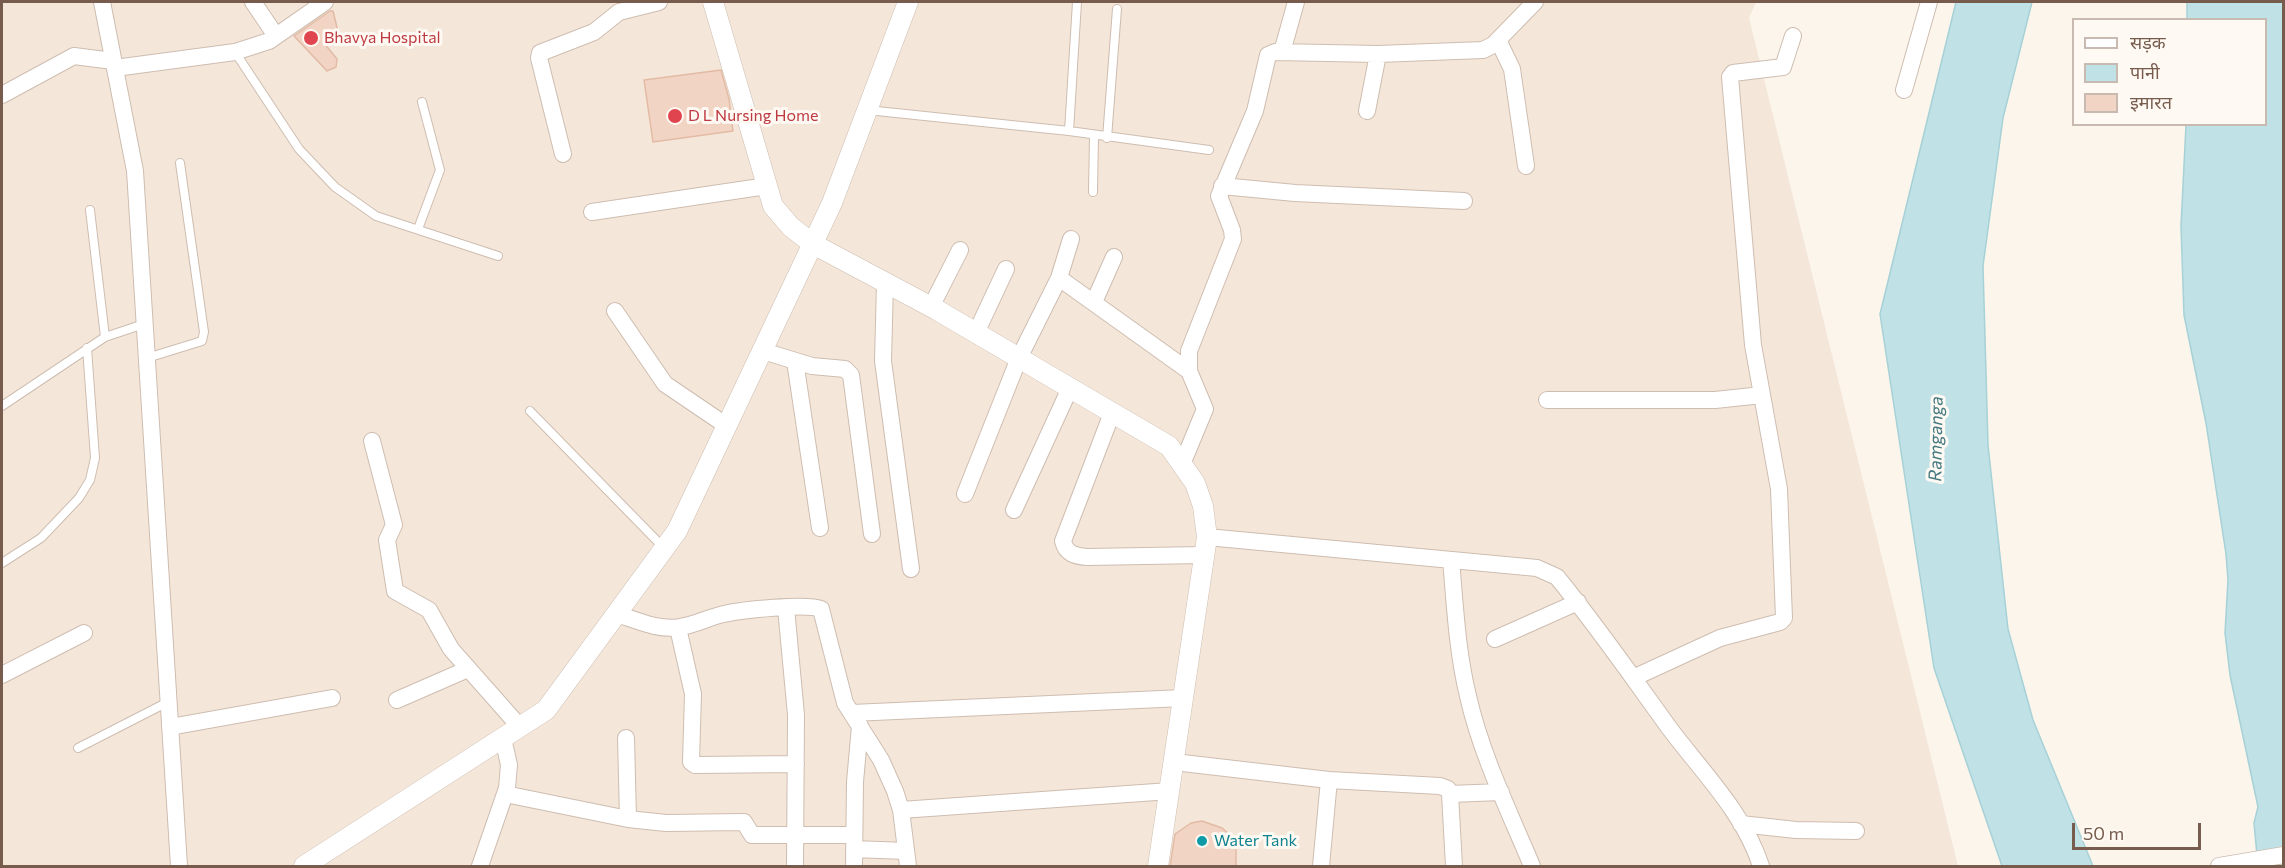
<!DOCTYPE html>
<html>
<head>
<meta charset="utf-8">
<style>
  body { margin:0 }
  #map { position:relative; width:2285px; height:868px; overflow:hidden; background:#fcf5eb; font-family:Commissioner,"Noto Sans Devanagari",sans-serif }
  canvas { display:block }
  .frame { position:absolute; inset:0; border:3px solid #775c4e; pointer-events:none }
  .legend { position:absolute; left:2072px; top:18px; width:195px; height:108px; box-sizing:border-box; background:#fef9f2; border:2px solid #c8bab0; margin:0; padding:8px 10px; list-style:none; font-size:18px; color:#775c4e }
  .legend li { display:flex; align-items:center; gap:12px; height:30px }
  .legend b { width:30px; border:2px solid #c8bab0 }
  .scale { position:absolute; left:2072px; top:823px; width:129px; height:27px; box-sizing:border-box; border:3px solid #775c4e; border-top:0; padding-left:8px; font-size:18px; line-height:21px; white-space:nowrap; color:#775c4e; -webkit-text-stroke:4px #fef9f2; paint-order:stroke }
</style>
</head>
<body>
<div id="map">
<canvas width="2285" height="868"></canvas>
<div class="frame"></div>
<ul class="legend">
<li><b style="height:8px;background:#fff"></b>सड़क</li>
<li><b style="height:16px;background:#c0e1e6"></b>पानी</li>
<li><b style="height:16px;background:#f1d4c4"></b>इमारत</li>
</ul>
<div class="scale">50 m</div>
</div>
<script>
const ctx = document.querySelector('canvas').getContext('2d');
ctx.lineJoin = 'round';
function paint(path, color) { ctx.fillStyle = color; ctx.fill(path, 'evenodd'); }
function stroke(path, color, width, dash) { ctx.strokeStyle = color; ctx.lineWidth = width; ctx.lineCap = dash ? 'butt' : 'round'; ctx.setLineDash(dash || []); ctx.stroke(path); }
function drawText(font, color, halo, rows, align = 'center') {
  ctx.font = font + ' Commissioner,sans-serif'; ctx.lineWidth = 6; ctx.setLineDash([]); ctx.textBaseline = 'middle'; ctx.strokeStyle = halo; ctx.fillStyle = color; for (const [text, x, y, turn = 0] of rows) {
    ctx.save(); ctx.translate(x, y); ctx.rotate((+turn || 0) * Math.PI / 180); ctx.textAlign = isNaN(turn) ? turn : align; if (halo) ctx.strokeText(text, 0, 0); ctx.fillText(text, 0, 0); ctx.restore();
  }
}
paint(new Path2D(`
  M2 2H1756L1749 18 1958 866H2Z`), '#f4e7da');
const water = new Path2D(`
  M1956 2H2032L2003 118 1983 266 1988 445 2008 629 2033 720 2093 866H2002L1934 668 1880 314Z
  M2187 2H2283V866H2258L2254 823 2258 807 2230 675 2225 633 2228 580 2226 554 2206 423 2184 315 2181 226 2186 125 2266 124V20L2187 19Z`);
paint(water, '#c0e1e6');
stroke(water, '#a6d1d7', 1.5);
const building = new Path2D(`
  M330 11H333L340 40 324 43 337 59 336 67 327 71 294 36Z
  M721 70 729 99 733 131 653 142 644 80Z
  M1202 821 1222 828 1230 835 1236 846V867H1170L1175 834 1191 823Z`);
paint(building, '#f1d4c4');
stroke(building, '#e3bba5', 1.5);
const service = new Path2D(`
  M235 52 299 149 335 187 376 216 498 256
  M867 110 1069 131 1209 150
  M1069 131 1077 2
  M1107 138 1117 9
  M1093 192 1094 136
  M90 210 105 337
  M418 229 440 170 422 102
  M147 358 202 341 204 332 180 163
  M2 406 105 337 144 324
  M530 411 664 548
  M2 563 41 538 79 498 90 480 95 458 87 348
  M78 748 168 702`);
const minor = new Path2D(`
  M102 2 135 171 179 866
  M253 2 276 36
  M1498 40 1512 69 1526 166
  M1282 52 1296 2
  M115 68 235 52 269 41 325 2
  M1904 90 1929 2
  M2 95 74 56 113 61
  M1367 111 1378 54
  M563 154 539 58 540 53 594 32 619 12 659 2
  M1222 186 1295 193 1464 201
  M592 212 767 186
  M1059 278 1189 371
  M885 283 883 361 911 569
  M1094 302 1114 257
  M931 307 960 250
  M615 311 665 384 727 426
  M976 333 1006 269
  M763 351 812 366 845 369 851 375 872 534
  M795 361 820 528
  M1547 400H1715L1762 395
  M1112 413 1063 541C1066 554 1075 556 1087 557L1204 555
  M372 441 394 525 387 540 395 591 429 610 451 649 520 727
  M1183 462 1205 409 1189 371V351L1233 239 1232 230 1219 196 1255 111 1268 55 1275 52 1378 54 1483 50 1493 45 1535 2
  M965 494 1019 358 1059 278 1071 239
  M1014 510 1070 388
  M1207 537 1537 568 1557 577C1597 626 1633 678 1670 729 1703 773 1744 813 1761 866
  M1451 560C1455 605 1457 651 1468 696 1481 754 1509 811 1532 866
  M786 608 796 715 795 866
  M617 614C636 620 659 631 680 627 695 625 709 617 724 614 741 610 807 603 821 609L845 703 881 760 895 791 901 810 908 866
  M678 628 693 694 691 762 695 765 796 764
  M1495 639 1578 602
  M2 675 84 633
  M1633 678 1720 638 1780 622 1784 618 1779 489 1753 345 1730 77 1733 73 1783 67 1793 36
  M397 700 468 669
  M852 713 1183 698
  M170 727 332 698
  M626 738 628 819
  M1174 762 1329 780 1440 786 1448 789 1450 794 1454 866
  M505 794 628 819 666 823 744 822 752 835H854
  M1450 794 1501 792
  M901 810 1170 791
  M1741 824 1796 830 1856 831
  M854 849 906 851
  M480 866 507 788 509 765 503 738
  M854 866 855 782 860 726
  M1321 866 1329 780
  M2219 866 2284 855`);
const tertiary = new Path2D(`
  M713 2 773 206 791 227 813 244 937 310 1169 446 1195 483 1203 506 1207 537 1158 866
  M304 866 546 710 677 531 832 203 908 2`);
stroke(service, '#cebdb0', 10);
stroke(minor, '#cebdb0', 18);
stroke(tertiary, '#cebdb0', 21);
stroke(service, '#fff', 8);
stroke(minor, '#fff', 16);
stroke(tertiary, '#fff', 20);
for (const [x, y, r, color] of [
  [311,38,8,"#e0444e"],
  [675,116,8,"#e0444e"],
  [1202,841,6,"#0f9aa8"]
]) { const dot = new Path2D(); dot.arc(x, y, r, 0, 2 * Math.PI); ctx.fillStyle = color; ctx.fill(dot); stroke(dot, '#fef9f2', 2); }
drawText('16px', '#be3a42', '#fef9f2', [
  ["Bhavya Hospital",324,38],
  ["D L Nursing Home",688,116]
], 'left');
drawText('16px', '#0d838f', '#fef9f2', [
  ["Water Tank",1214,841]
], 'left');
drawText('italic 18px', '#457982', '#fef9f2', [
  ["Ramganga",1936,439,-89]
]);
</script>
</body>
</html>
